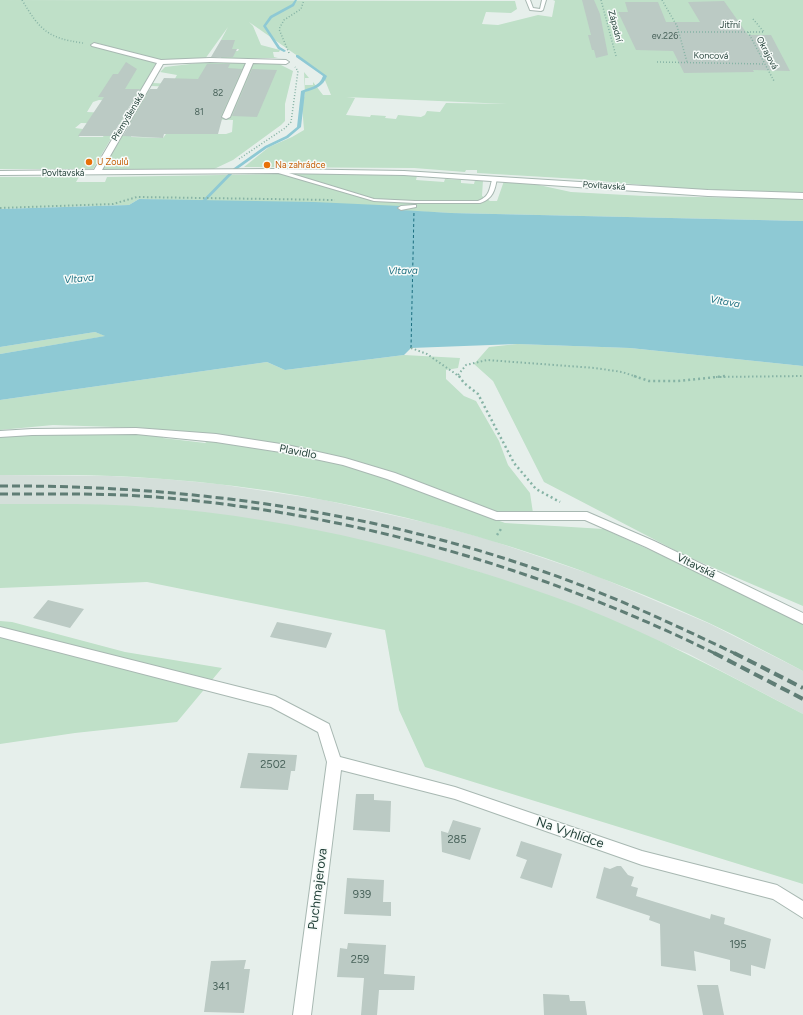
<!DOCTYPE html>
<html>
<head>
<meta charset="utf-8">
<style>
  body { margin:0 }
  canvas { display:block; background:#e6efeb }
</style>
</head>
<body>
<canvas width="803" height="1015"></canvas>
<script>
const ctx = document.querySelector('canvas').getContext('2d');
ctx.lineJoin = 'round';
function paint(path, color) { ctx.fillStyle = color; ctx.fill(path, 'evenodd'); }
function stroke(path, color, width, dash) { ctx.strokeStyle = color; ctx.lineWidth = width; ctx.lineCap = dash ? 'butt' : 'round'; ctx.setLineDash(dash || []); ctx.stroke(path); }
function drawText(font, color, halo, rows, align = 'center') {
  ctx.font = font + ' Figtree,sans-serif'; ctx.lineWidth = 3; ctx.setLineDash([]); ctx.textBaseline = 'middle'; ctx.strokeStyle = halo; ctx.fillStyle = color; for (const [text, x, y, turn = 0] of rows) {
    ctx.save(); ctx.translate(x, y); ctx.rotate((+turn || 0) * Math.PI / 180); ctx.textAlign = isNaN(turn) ? turn : align; if (halo) ctx.strokeText(text, 0, 0); ctx.fillText(text, 0, 0); ctx.restore();
  }
}
paint(new Path2D(`
  M0 475 111 476 164 479 218 484 324 500 432 524 487 539 599 577 710 624 803 671V714L689 654 580 607 470 569 310 529 206 513 152 507 101 505 0 504Z`), '#d4dfda');
paint(new Path2D(`
  M0 0 515 1 517 9 511 13 486 12 482 24 498 25 538 15 552 17 555 1 553 0H803V195L696 190 579 179 477 173V170H466L465 172 414 168 244 167 269 147 292 137 304 130 302 105 305 94 304 72 309 78H305V85H313V82L323 95H331L322 73 249 22 253 26 261 45 280 50 279 52H273L274 57 278 58H221L224 51H238L239 49H227L229 40H221L228 27 205 59 160 60 97 43 94 46 156 63 134 102 99 100 93 102 87 112 126 114 120 124 81 123 75 128 83 129 79 137H103L107 130H116L93 169H0ZM346 97 508 104 446 103 440 112 427 111 425 115 421 117 398 115 396 119 385 118 386 116 371 115 370 117 346 115 355 98Z
  M207 62 277 63 293 71 285 104V121L281 125 233 160 214 169 104 171 103 169 122 136 132 129 131 137 163 138 166 134H226L232 132 233 120 207 119 159 125 129 124 148 91H157L175 87 151 86 153 83 172 84 177 75 160 72 165 67Z
  M336 173 417 176 416 180 444 182 445 179 461 180V183L474 184 475 180H483L482 196 490 201H497L504 181 525 182 571 192 644 196 803 199V221L451 213 139 199 129 205 0 209V177H79L76 182H105L107 177Z
  M95 332 106 336 0 354V347Z
  M517 344 630 348 803 366V606L686 556 544 482 493 381 474 364 489 347Z
  M404 355 460 358 458 368 446 370V379L464 396 476 401 499 441 508 465 530 493 533 513 496 512 409 478 328 454 255 440 146 428 53 425 0 430V400L267 362 285 370Z
  M115 434 163 435V438L205 443 208 441 314 458 366 471 505 523 604 529 685 566 803 622V671C772 655 741 638 709 623 538 545 352 493 164 479 109 474 55 475 0 475V437L22 435Z
  M0 504C51 504 102 503 152 507 298 518 442 555 579 606 656 636 730 676 803 714V884L425 767 399 710 385 630 147 582 0 588Z
  M0 621 12 622 125 652 222 668 177 722 75 733 0 744Z`), '#bfe0c8');
paint(new Path2D(`
  M139 199 314 202 401 206V210L451 213 803 221V366L630 348 517 344 411 348 404 355 285 370 267 362 0 400V354L105 336 95 332 0 347V209L129 205Z`), '#8ec9d4');
paint(new Path2D(`
  M295 0H297L294 6 272 18 266 26 280 47 285 50 286 51 284 52 278 49 263 26 270 16 292 4Z
  M296 55H298L327 76C323 87 315 89 305 92L301 127 288 138 267 148 236 170 200 207H198V205L234 168 265 146 286 136 297 127 301 91C310 87 319 87 323 76L296 57Z`), '#8ec9d4');
stroke(new Path2D(`
  M411 348 414 211`), '#1c6f80', 1, [3, 2.5]);
paint(new Path2D(`
  M582 0H594L600 14 608 55 596 58 594 50H592L588 35H591Z
  M724 1 748 35H771L790 71 753 70 754 72 684 73 673 51 636 50 618 12H628L625 2H658L666 22H700L688 2Z
  M221 40H235L232 49H237L233 57H211Z
  M126 62 137 69 125 89H140L112 136H78L104 97H98L113 74H118Z
  M207 64H230L228 68 242 69 221 116 222 119 218 134H164L163 138 123 136 150 89H157L164 78 198 79Z
  M252 69 277 70 257 117 232 116Z
  M48 600 84 609 70 628 33 618Z
  M277 622 293 625 332 633 326 648 270 637Z
  M248 753 297 755 295 771H291L288 790 240 788Z
  M356 794H374V800L391 801 390 832 353 830Z
  M453 820 481 828 470 860 442 852 441 831 448 833Z
  M521 841 562 854 552 888 520 878 527 860 516 856Z
  M617 866H621L628 875 634 877 631 886 638 888 636 896 710 919 711 914 725 918 724 924 771 939 765 969 751 965V976L730 971V960L694 951 696 971 661 966 660 924 649 920 650 916 596 898 604 867 610 869Z
  M347 878 384 880 383 902H391V916L344 914Z
  M348 943 386 945 384 974 415 976 414 990H379L377 1015H361L364 978 337 977 340 948 347 949Z
  M246 960 244 969H250L244 1013 204 1012 211 961Z
  M697 985H718L724 1015H703Z
  M543 994 569 995 570 1001H585L587 1015H544Z`), '#bbcac4');
const lane = new Path2D(`
  M526 0H530L533 8 540 9 542 0H546L543 10 541 11 530 10Z
  M275 170H279L374 199 415 201H478C491 196 489 188 493 177L497 178C495 190 493 199 480 203H415L374 201 275 172Z
  M414 205H416V207L401 210 398 208 401 206Z`);
const street = new Path2D(`
  M94 43 161 60 210 58 286 60 289 62 286 64 253 63 230 117 226 119 222 117 246 63 210 62 163 64 102 170 277 169 404 171 708 190 803 193V199L708 196 404 175 277 173 0 175V171L94 170 157 63 92 46 91 45Z
  M136 428 216 434 287 445 345 458 395 473 497 512H587L654 541 803 613V624L646 547 585 520H496L387 479 343 465 287 453 216 442 136 434 32 435 0 437V431L32 429Z
  M0 627 275 696 329 724 340 757 455 787 642 851 777 885 803 901V918L773 899 642 865 455 799 341 770 311 1015H293L327 762 318 732 271 707 0 637Z`);
stroke(lane, '#a8b8b2', 2);
stroke(street, '#a8b8b2', 2);
stroke(new Path2D(`
  M22 0C40 30 47 38 83 43
  M601 0 616 56
  M662 0 677 26 687 62
  M753 19 764 32
  M678 32H764
  M748 32 774 81
  M289 53 279 29 284 20 301 9 304 0
  M657 62 765 64
  M239 159 285 128 291 122 298 71 295 67`), '#86b3a5', 1.5, [1, 2]);
stroke(new Path2D(`
  M0 208 113 204 137 197 335 200
  M411 348 427 354 460 377
  M458 375 466 365 487 360 595 368 622 372 637 377
  M716 377 803 376`), '#86b3a5', 2, [1.5, 2.5]);
stroke(new Path2D(`
  M459 376 464 383 478 394 514 463 536 489 560 502
  M634 376 649 381H678L726 376
  M497 535 501 529`), '#86b3a5', 2.5, [2, 3]);
paint(lane, '#fff');
paint(street, '#fff');
stroke(new Path2D(`
  M0 486C184 485 368 510 542 571 609 594 673 624 736 654
  M0 494C52 494 104 493 156 497 352 513 541 568 716 654`), '#5f7d75', 3, [8, 4]);
stroke(new Path2D(`
  M714 653 803 699
  M734 653 803 688`), '#5f7d75', 4, [10, 5]);
for (const [x, y, r, color] of [
  [89,162,4,"#e8710a"],
  [267,165,4,"#e8710a"]
]) { const dot = new Path2D(); dot.arc(x, y, r, 0, 2 * Math.PI); ctx.fillStyle = color; ctx.fill(dot); stroke(dot, '#f7fbf9', 1.5); }
drawText('9px', '#24423a', '#f7fbf9', [
  ["Jitřní",730,25],
  ["Západní",615,26,75],
  ["Okrajová",767,53,62],
  ["Koncová",711,56,1],
  ["Přemyšlenská",128,117,-59],
  ["Povltavská",63,173],
  ["Povltavská",604,186,4]
]);
drawText('9px', '#4a645c', null, [
  ["ev.226",665,36],
  ["82",218,93],
  ["81",199,112]
]);
drawText('9px', '#c56008', '#f7fbf9', [
  ["U Zoulů",97,162],
  ["Na zahrádce",275,165]
], 'left');
drawText('italic 10px', '#1c6f80', '#f7fbf9', [
  ["Vltava",403,271,-1],
  ["Vltava",79,279,-5],
  ["Vltava",725,302,10]
]);
drawText('11px', '#24423a', '#f7fbf9', [
  ["Plavidlo",298,452,11],
  ["Vltavská",696,566,26]
]);
drawText('11px', '#4a645c', null, [
  ["2502",273,765],
  ["285",457,840],
  ["939",362,895],
  ["195",738,945],
  ["259",360,960],
  ["341",221,987]
]);
drawText('13px', '#24423a', '#f7fbf9', [
  ["Na Vyhlídce",570,833,19],
  ["Puchmajerova",318,889,-83]
]);
</script>
</body>
</html>
